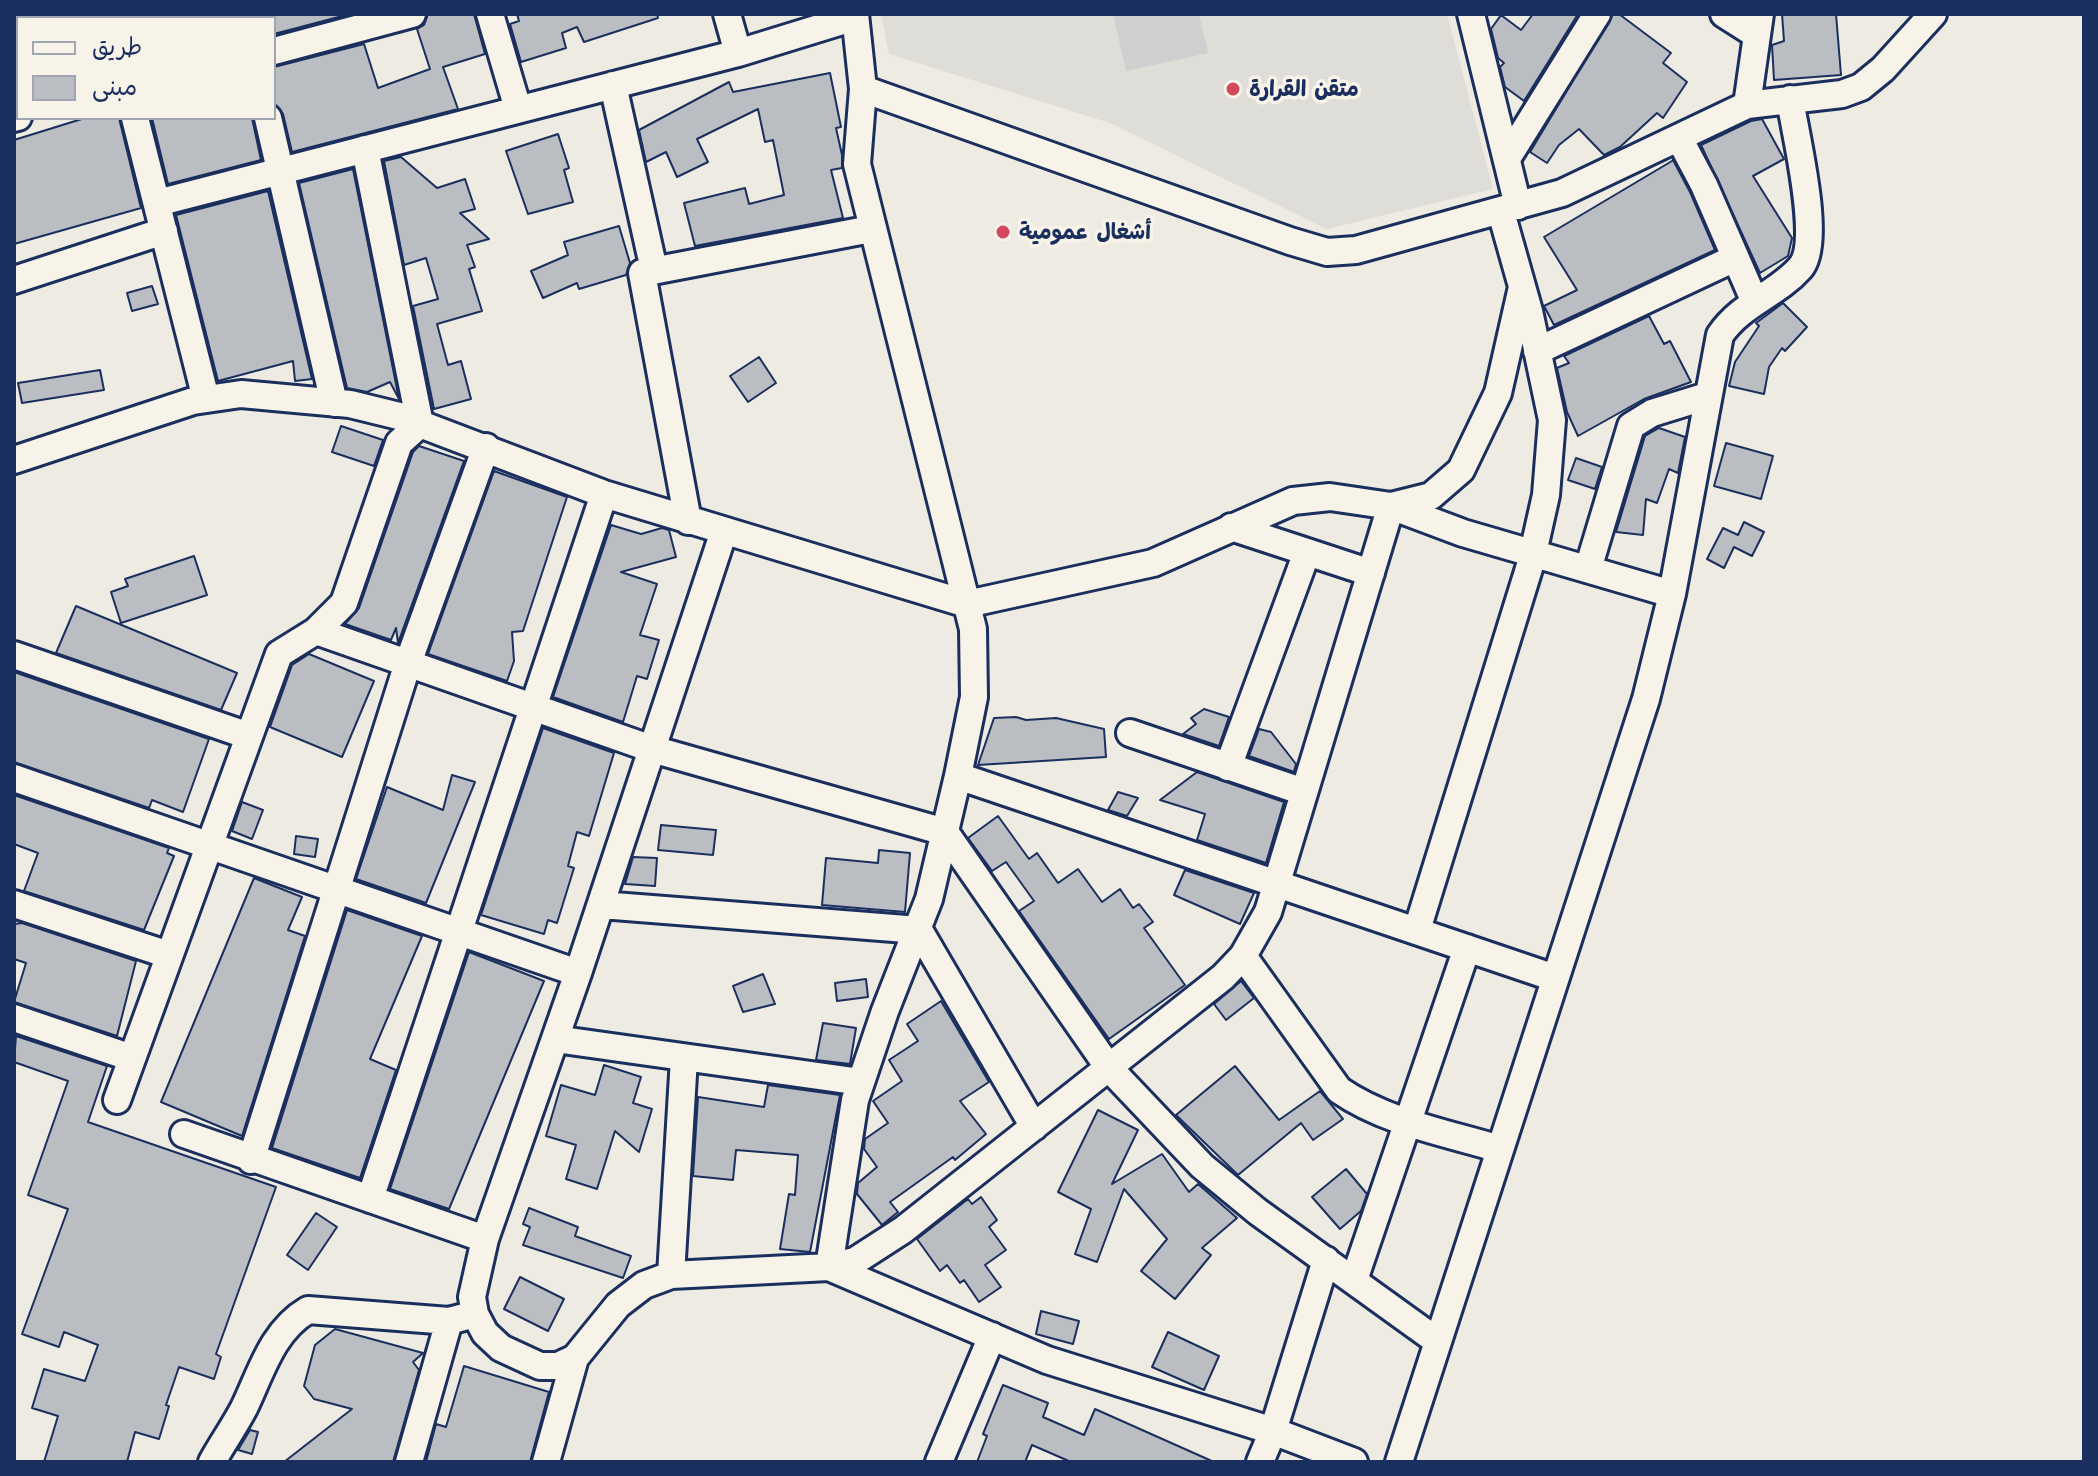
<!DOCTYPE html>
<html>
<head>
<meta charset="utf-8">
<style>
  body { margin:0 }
  #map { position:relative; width:2098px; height:1476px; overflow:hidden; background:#eeebe2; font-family:Mali,"Playpen Sans Arabic",sans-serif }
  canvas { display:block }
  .frame { position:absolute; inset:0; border:16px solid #1b2f5e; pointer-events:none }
  .legend { position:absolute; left:16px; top:16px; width:260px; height:104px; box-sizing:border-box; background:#f7f3e8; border:2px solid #9fa5b1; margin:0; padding:10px 14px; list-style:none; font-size:24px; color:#1b2f5e }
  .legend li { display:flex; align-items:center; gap:16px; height:40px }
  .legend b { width:40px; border:2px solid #9fa5b1 }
</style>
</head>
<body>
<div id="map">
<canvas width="2098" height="1476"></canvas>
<div class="frame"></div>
<ul class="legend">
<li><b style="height:10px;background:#f7f3e8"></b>طريق</li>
<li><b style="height:22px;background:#babdc2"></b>مبنى</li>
</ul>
</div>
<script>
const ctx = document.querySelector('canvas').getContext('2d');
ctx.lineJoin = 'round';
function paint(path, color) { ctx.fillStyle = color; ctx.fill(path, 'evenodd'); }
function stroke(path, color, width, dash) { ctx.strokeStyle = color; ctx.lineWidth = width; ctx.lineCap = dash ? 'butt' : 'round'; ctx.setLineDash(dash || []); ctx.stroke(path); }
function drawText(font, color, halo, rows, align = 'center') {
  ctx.font = font + ' Mali,"Playpen Sans Arabic",sans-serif'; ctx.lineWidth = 7; ctx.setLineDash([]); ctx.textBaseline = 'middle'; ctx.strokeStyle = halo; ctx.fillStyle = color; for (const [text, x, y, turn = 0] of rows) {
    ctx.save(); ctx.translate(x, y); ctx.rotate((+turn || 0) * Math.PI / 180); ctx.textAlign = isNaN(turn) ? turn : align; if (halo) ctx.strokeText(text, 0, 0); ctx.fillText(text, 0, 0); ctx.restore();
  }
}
paint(new Path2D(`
  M881 14H1447L1493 189 1327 229 1110 123 889 54Z`), '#deddd8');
paint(new Path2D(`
  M1113 14H1199L1208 53 1126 71Z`), '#cfcfcf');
const building = new Path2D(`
  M274 14H350L274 34Z
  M428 14H474L485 54 443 67 458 109 292 152 283 114 274 103V67L364 44 378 88 430 69 417 29 424 25Z
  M517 14H657L658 18 584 42 577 27 562 33 566 48 521 62 510 24 519 21Z
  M1533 14H1578L1524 101 1505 87 1500 67 1504 63 1498 58 1491 29 1501 15 1521 30Z
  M1613 14H1619L1671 53 1663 63 1687 82 1663 118 1657 113 1620 147 1604 155 1579 129 1559 145 1547 163 1530 152Z
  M1782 14H1836L1841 75 1774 80 1772 45 1784 41Z
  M830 73 841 127 836 128 842 155V168L831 170 843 218 695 246 684 203 745 188 749 204 784 195 773 140 765 142 758 109 697 139 708 162 677 177 666 152 646 162 639 130 729 82 733 92Z
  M85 118H119L141 208 14 244V140Z
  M152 118H252L261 160 168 184Z
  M1762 119 1784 159 1753 176 1792 238 1788 256 1760 273 1701 145 1751 121Z
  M558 134 569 168 564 170 573 202 528 214 506 151Z
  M401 157 437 188 465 179 475 209 460 213 489 239 467 245 475 267 469 269 482 311 437 324 448 365 461 361 471 399 434 409 413 306 438 299 426 258 404 265 384 161Z
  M1672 161 1673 160 1690 192 1715 250 1554 325 1544 306 1577 290 1544 237Z
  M353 169 399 399 390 382 367 392 347 388 299 183Z
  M268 191 312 379 295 381 293 361 218 381 176 215Z
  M619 226 630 263 626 275 579 289 577 283 543 298 531 271 568 255 564 242Z
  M152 286 158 304 132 311 127 293Z
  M1783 303 1807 327 1785 351 1782 348 1769 367 1764 394 1729 386 1735 362 1759 326 1756 323Z
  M1649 316 1664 344 1670 341 1691 382 1644 399 1578 436 1567 412 1557 368 1569 363 1564 356Z
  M759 357 776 383 748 402 730 376Z
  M100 370 104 390 22 403 18 383Z
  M341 426 383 440 374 466 332 452Z
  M1659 428 1685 437 1678 473 1669 469 1657 503 1646 499 1643 535 1616 532 1645 436Z
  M1726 443 1773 456 1761 499 1714 486Z
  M419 446 464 461 398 643 396 628 391 640 345 624 359 608 413 452Z
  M1576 458 1602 467 1595 489 1568 480Z
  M494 471 567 497 523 631 512 632 514 661 507 681 428 654Z
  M1744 522 1764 532 1752 556 1734 547 1724 568 1707 559 1723 528 1738 535Z
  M611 525 641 534 662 528 669 530 676 557 621 572 657 584 640 635 659 640 647 679 637 676 623 722 553 697Z
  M194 556 207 595 121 623 111 592 128 586 125 579Z
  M76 606 237 673 221 710 56 653Z
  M309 654 374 681 342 757 270 727 292 665Z
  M14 672 209 739 183 812 152 800 149 808 14 762Z
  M1204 709 1229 717 1219 746 1183 734 1196 724 1191 718Z
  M1016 717 1026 720 1056 718 1104 729 1106 757 978 765 994 718Z
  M543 728 614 753 589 836 577 832 568 866 574 868 557 923 548 920 544 934 481 915Z
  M1259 729 1271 732 1296 764 1294 772 1249 756Z
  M1197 772 1284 802 1266 863 1197 840 1205 814 1160 800Z
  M452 775 475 782 426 903 356 879 387 787 443 810Z
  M1118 792 1138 798 1127 816 1108 810Z
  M14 795 169 848 167 853 174 856 144 930 24 891 38 853 14 844Z
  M242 802 263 810 252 839 232 831Z
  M998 816 1029 859 1037 853 1058 883 1078 869 1102 902 1120 889 1133 908 1139 904 1153 922 1144 928 1185 985 1109 1039 1019 911 1034 901 1006 862 992 871 968 838Z
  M661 825 716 830 713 855 658 850Z
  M296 836 318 839 315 857 294 854Z
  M879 850 910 853 905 912 822 905 826 858 878 863Z
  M633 857 657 858 655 886 625 884Z
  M1185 870 1254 893 1240 924 1174 895Z
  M254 878 302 897 288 930 305 936 242 1136 161 1102Z
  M347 910 422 936 370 1059 396 1070 360 1178 272 1148Z
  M22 923 136 961 117 1036 14 1002 26 963 14 959V924Z
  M469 952 544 981 449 1209 390 1189Z
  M763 974 775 1004 743 1012 733 986Z
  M866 979 868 997 837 1001 835 983Z
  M1241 981 1254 998 1226 1020 1214 1004Z
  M941 1001 989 1082 960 1101 986 1134 955 1160 953 1157 890 1202 898 1212 882 1225 857 1194 858 1183 877 1167 864 1149 865 1139 888 1123 873 1101 902 1081 889 1060 918 1041 907 1024Z
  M823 1023 856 1028 850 1064 816 1060Z
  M16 1036 107 1066 88 1122 276 1187 216 1354 221 1357 214 1379 179 1367 166 1405 169 1406 159 1439 135 1432 127 1462H44L58 1416 32 1408 44 1369 85 1381 98 1345 64 1332 59 1347 22 1334 68 1209 28 1195 68 1081 14 1062Z
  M604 1065 641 1077 633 1103 652 1109 639 1152 615 1131 597 1189 566 1179 576 1145 546 1136 561 1085 595 1095Z
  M1235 1066 1279 1120 1320 1091 1343 1119 1313 1140 1301 1123 1238 1175 1176 1115Z
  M768 1085 840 1095 810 1252 780 1249 789 1194 795 1195 798 1155 736 1150 733 1180 693 1176 698 1097 764 1107Z
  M1098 1110 1138 1130 1112 1184 1162 1154 1189 1192 1198 1184 1237 1218 1202 1248 1211 1255 1175 1299 1141 1271 1167 1239 1124 1189 1097 1262 1075 1254 1091 1209 1058 1192Z
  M1346 1169 1367 1194 1361 1211 1340 1229 1312 1197Z
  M981 1197 997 1220 989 1227 1006 1250 985 1265 1001 1287 979 1302 964 1280 960 1283 947 1265 940 1271 917 1239 968 1199 972 1204Z
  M529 1208 578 1227 575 1236 631 1256 623 1278 523 1245 530 1227 523 1224Z
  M316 1213 337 1227 308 1270 287 1255Z
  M520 1277 564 1299 548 1331 504 1309Z
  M1041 1311 1079 1321 1073 1344 1036 1334Z
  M335 1329 423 1353 413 1362 419 1370 393 1462H284L352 1409 314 1399 304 1386 315 1345Z
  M1168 1332 1219 1356 1204 1390 1152 1367Z
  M464 1366 549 1392 530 1462H426L436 1424 446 1427Z
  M1003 1385 1048 1403 1043 1417 1084 1435 1095 1409 1214 1462H1071L1032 1445 1025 1462H977L987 1436 983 1434Z
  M250 1430 258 1432 252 1454 238 1450Z`);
paint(building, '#babdc2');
stroke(building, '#1b2f5e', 2);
const minor = new Path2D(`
  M108 14 109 18
  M490 14 518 109
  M727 14 738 53
  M855 14 863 89 857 164 973 629 974 697 958 776 929 899 885 1011 855 1100 829 1267 1047 1360 1273 1431 1354 1462
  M1471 14 1518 206
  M1724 14 1757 35
  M14 16 19 14
  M274 51 412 14
  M613 85 654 270
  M863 89 1290 241 1327 252 1356 250 1562 193 1747 105 1842 94 1861 87 1883 69 1933 14
  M1747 105 1760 14
  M14 118 18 117
  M135 118 206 399
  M268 118 334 403
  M1679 138 1704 185 1754 300
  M1508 157 1597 14
  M157 203 738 53 855 17
  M14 280 164 231
  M1537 351 1735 258
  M14 460 193 401 241 394 350 404 399 416 604 494 967 604 1153 563 1293 501 1330 497 1391 506 1431 496 1461 470 1498 393 1522 287
  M688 521 642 273 871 229
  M1231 527 1371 573
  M724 531 578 973 485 1239 472 1297 475 1314 485 1333 501 1348 540 1366H558L575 1358 618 1305 644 1285 671 1275 829 1267 855 1261 903 1230 1223 977 1243 956 1268 912 1391 506 1463 533 1672 594
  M1588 569 1631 426 1652 413 1707 396
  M316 631 652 749 945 832 1109 1068 1202 1166 1258 1212 1437 1341
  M14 655 249 736
  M1130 733 1304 792
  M1228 767 1307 552
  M958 776 1555 978
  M14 778 578 973
  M14 904 169 955
  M601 905 919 930 1034 1127
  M1417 930 1531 562 1546 495 1552 420 1529 311 1501 212
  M1243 956 1339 1090C1385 1122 1447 1133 1500 1149
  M14 1018 132 1058
  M555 1039 861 1082
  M117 1100 279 654 316 631 344 603 399 443 420 424 365 149
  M184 1134 485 1239
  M251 1160 408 663 486 447
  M370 1199 604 494
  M671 1275 684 1058
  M1354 1280 1467 948
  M212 1462C222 1444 234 1427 244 1408 261 1373 272 1331 308 1310L449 1321 475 1314
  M409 1462 449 1321
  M546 1462 575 1358
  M939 1462 992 1336
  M1260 1462 1273 1431 1326 1260
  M1399 1462 1646 699 1672 594 1720 335C1742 303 1776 295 1800 268 1823 243 1795 134 1790 99`);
stroke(minor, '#1b2f5e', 32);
stroke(minor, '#f7f3e8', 26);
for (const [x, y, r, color] of [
  [1233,89,8,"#d1495b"],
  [1003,232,8,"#d1495b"]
]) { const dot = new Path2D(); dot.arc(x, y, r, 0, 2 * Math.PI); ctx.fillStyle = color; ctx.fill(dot); stroke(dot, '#f7f3e8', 3); }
drawText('bold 22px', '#1b2f5e', '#f7f3e8', [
  ["متقن القرارة",1249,89],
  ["أشغال عمومية",1019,232]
], 'left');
</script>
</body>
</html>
